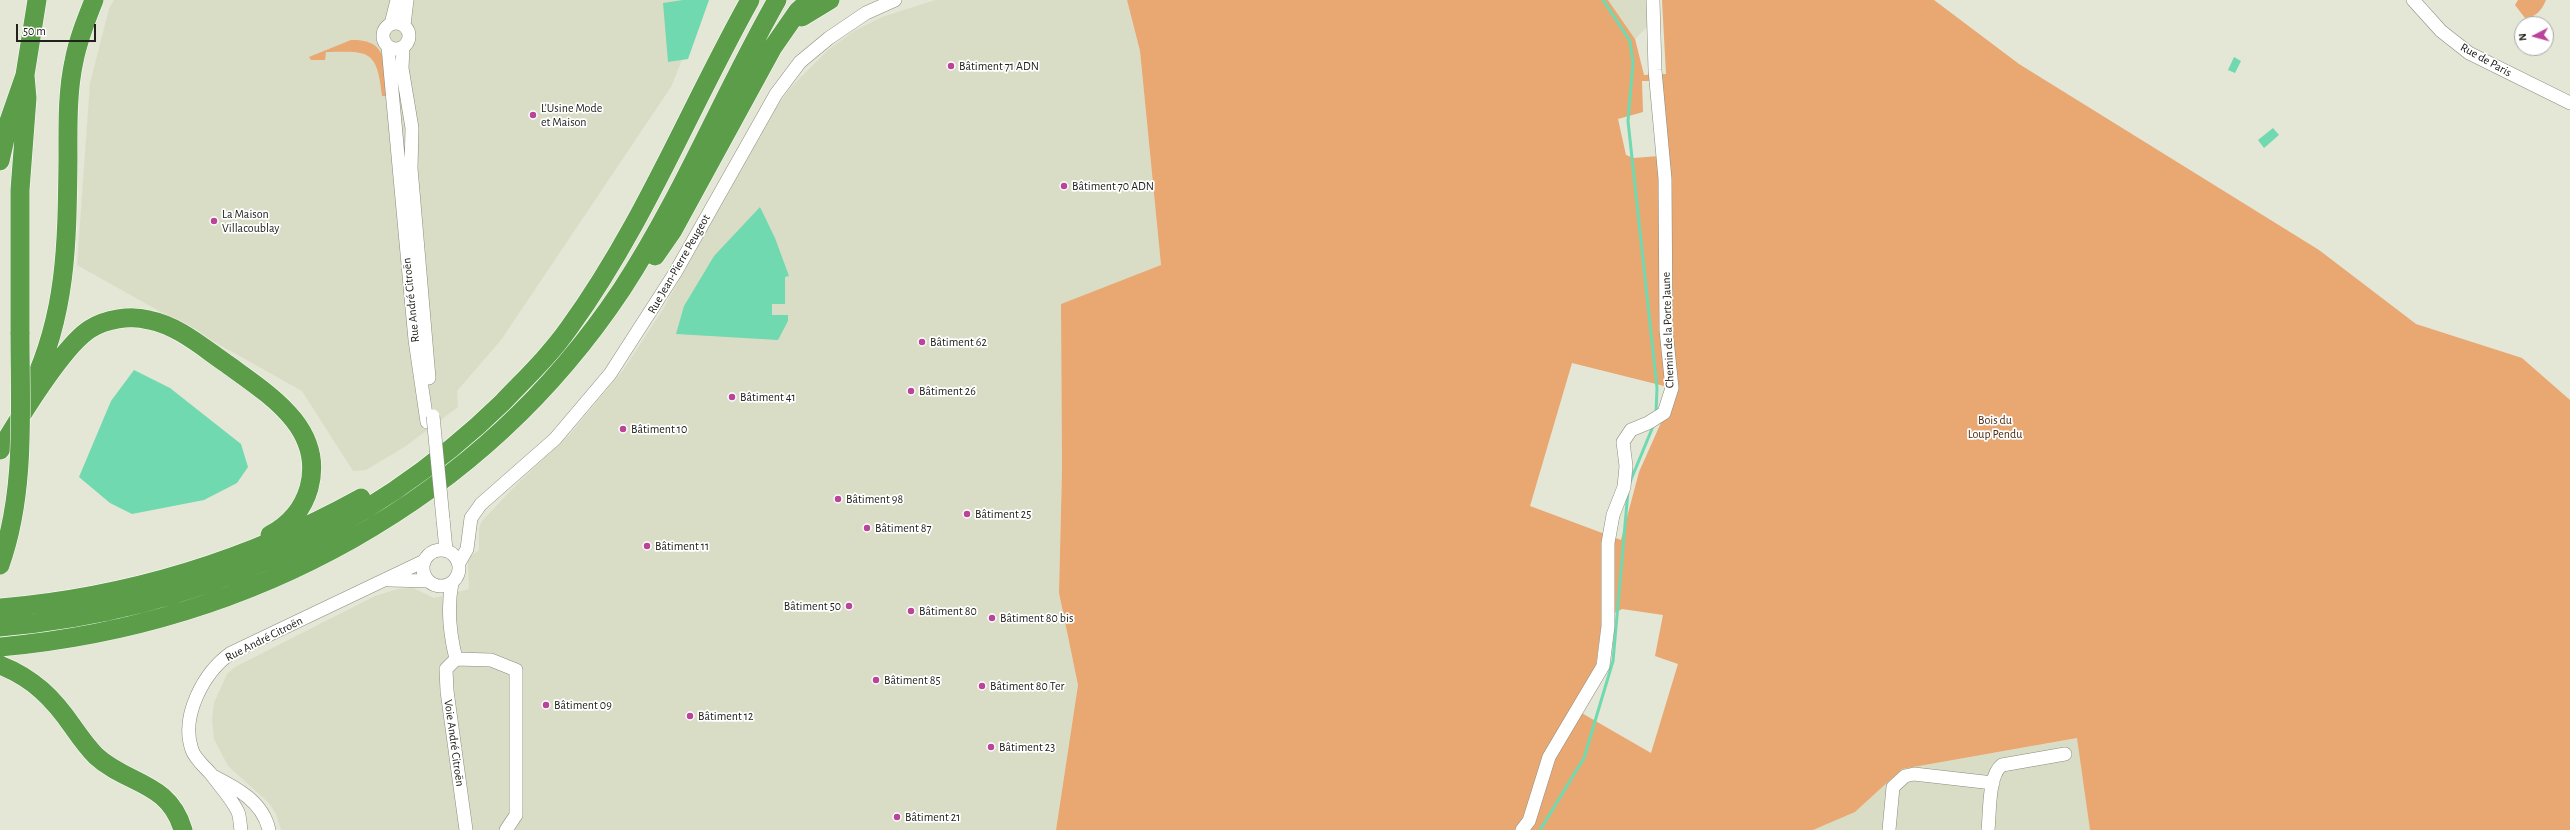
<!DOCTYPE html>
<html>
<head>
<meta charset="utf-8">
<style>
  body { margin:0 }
  #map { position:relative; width:2570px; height:830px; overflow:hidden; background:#e4e6d6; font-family:"Alegreya Sans",sans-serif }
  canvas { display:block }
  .north { position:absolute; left:2514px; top:16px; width:40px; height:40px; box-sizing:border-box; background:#fff; border:1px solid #a6a7a4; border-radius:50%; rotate:264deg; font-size:11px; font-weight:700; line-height:16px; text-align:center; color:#21221c }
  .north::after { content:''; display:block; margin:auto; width:14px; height:18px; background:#ba449a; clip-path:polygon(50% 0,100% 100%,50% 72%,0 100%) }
  .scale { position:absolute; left:16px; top:24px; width:80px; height:18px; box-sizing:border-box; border:2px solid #21221c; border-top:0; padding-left:5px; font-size:12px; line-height:14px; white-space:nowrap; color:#21221c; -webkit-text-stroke:3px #fff; paint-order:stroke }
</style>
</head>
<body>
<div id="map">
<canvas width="2570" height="830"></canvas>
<div class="north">N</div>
<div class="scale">50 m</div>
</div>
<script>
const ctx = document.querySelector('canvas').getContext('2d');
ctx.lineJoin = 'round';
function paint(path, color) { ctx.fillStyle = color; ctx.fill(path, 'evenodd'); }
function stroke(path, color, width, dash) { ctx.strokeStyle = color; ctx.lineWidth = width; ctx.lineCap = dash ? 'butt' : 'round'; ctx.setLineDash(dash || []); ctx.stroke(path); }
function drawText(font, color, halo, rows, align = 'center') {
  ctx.font = font + ' "Alegreya Sans",sans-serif'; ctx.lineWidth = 3.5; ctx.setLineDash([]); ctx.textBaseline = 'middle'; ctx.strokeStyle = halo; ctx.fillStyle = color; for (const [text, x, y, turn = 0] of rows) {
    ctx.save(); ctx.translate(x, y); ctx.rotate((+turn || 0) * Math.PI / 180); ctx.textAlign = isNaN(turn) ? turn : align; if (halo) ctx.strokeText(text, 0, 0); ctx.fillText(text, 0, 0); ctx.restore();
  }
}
paint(new Path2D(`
  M114 0H706L671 87 501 340 457 391 458 407 406 446 366 470 353 471 302 391 77 265 90 83 109 9Z
  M935 0H1127L1140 51 1161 265 1061 304 1062 470 1059 593 1078 685 1056 830H281L276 814 269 803 228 766 214 739 212 719 214 703 227 674 235 667 375 596 398 589 413 588 434 598 469 589 468 558 479 550V528L482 521 518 483 570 434 624 369 663 309 777 106 792 86 828 50 854 31 882 17Z
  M1608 0H1648V26L1635 39Z
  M2078 738 2090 830H1813L1855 812 1902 769Z`), '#daddc6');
paint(new Path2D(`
  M1127 0H1608L1635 39 1644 75 1666 74 1662 0H1934L2019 64 2319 250 2416 324 2522 358 2570 400V830H2090L2077 738 1902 769 1855 812 1813 830H1056L1078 685 1059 593 1062 470 1061 304 1161 265 1140 51ZM1642 81H1654L1659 156 1634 158 1626 155 1618 119 1643 112ZM1572 363 1676 389 1639 472 1621 540 1530 506ZM1622 609 1663 615 1655 656 1678 664 1651 753 1573 708 1596 665 1602 620Z
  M2518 0H2546C2542 10 2536 17 2525 18L2515 5Z
  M351 40C390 39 384 66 387 96H382C377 49 369 51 326 52L325 60H311L309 57Z`), '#e9a771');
paint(new Path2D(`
  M683 0H709L688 59 668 62 663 3Z
  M2234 57 2241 61 2235 73 2228 70Z
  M2273 128 2279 135 2264 148 2258 140Z
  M760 207 775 238 789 276 785 277V304H772V315H788V321L778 340 676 334 684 306 714 256Z
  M134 370 170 388 241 444 248 467 237 483 204 500 132 514 110 503 79 477 111 401Z`), '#70d9b0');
stroke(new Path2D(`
  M1603 0 1630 41 1633 63 1628 121 1657 388 1656 413
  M1630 482 1654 424
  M1540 830 1584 758 1613 661 1628 491`), '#70d9b0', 3);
const minor = new Path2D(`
  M2413 0 2441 31 2469 53 2570 103
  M383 36a13 13 0 1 1 26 0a13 13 0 1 1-26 0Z
  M391 24 397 0
  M404 25 407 0
  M388 47 415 340 427 422
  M403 48 402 68 412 128 411 168 429 378
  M443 519 446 550
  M423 568a18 18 0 1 1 36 0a18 18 0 1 1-36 0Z
  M459 563 467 549 471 518 481 504 555 439 610 374 675 273 776 94 800 62 829 38 866 13 895 0
  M390 580 428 581
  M452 583C447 608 450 635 456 659L491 660 516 670V815L506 830
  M456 659 446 669 447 691 466 830
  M213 776C237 788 263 802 269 830
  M241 830C240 824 240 817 238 812 232 799 219 785 211 774 205 767 195 759 192 750 180 716 204 672 231 653L424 561
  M1522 830 1529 821 1549 757 1603 666 1608 626V543L1613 515 1624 487 1626 466 1623 442 1631 430 1648 423 1664 413 1672 388 1666 330 1665 179 1655 70 1653 0
  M1889 830 1893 787 1905 776 1914 774 1993 783
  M1988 830C1990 813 1988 775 2002 765L2065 754`);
const highway = new Path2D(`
  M802 17 830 0
  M0 161 9 121 25 75 37 0
  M655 256 673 230 773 47 798 11 810 0
  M20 334V190L27 98 25 75
  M32 386C67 312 67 241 68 160 68 127 67 93 74 61 78 40 86 20 94 0
  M0 450C18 420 63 346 90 329 106 319 130 315 149 320 179 326 202 347 227 364 268 394 325 428 309 488 303 509 289 525 270 535
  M0 608C128 597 249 560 361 498
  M0 627C189 611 367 535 503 402 526 378 550 355 569 328 643 226 689 109 750 0
  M0 647C251 624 481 501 622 289 682 197 723 95 777 0
  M0 665C33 678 53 698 73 727 80 737 87 747 96 756 127 785 169 781 183 830`);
stroke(minor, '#8a8c7d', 14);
stroke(highway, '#fff', 20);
stroke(minor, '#fff', 13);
stroke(highway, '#5b9d49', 19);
const minorBridge = new Path2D(`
  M433 416 443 519`);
const highwayBridge = new Path2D(`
  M0 565C26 492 20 410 20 334`);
stroke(minorBridge, '#8a8c7d', 14, []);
stroke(highwayBridge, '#fff', 20, []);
stroke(minorBridge, '#fff', 13);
stroke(highwayBridge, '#5b9d49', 19);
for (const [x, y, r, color] of [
  [951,66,4,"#ba449a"],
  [533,115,4,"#ba449a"],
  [1064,186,4,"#ba449a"],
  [214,221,4,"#ba449a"],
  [922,342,4,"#ba449a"],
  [911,391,4,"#ba449a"],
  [732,397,4,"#ba449a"],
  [623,429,4,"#ba449a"],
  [838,499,4,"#ba449a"],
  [967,514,4,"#ba449a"],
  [867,528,4,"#ba449a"],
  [647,546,4,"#ba449a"],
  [849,606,4,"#ba449a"],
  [911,611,4,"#ba449a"],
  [992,618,4,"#ba449a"],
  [876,680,4,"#ba449a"],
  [982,686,4,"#ba449a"],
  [546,705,4,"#ba449a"],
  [690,716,4,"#ba449a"],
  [991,747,4,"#ba449a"],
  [897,817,4,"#ba449a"]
]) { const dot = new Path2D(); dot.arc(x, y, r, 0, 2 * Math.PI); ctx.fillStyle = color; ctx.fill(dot); stroke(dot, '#fff', 1.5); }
drawText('12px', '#21221c', '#fff', [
  ["Rue de Paris",2486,60,29],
  ["Rue Jean-Pierre Peugeot",679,264,-60],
  ["Rue André Citroën",411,300,-96],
  ["Chemin de la Porte Jaune",1668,330,-92],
  ["Rue André Citroën",264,639,-27],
  ["Voie André Citroën",454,743,82]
]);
drawText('12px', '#21221c', '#fff', [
  ["Bâtiment 71 ADN",959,66],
  ["L'Usine Mode",541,108],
  ["et Maison",541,122],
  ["Bâtiment 70 ADN",1072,186],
  ["La Maison",222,214],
  ["Villacoublay",222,228],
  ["Bâtiment 62",930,342],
  ["Bâtiment 26",919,391],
  ["Bâtiment 41",740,397],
  ["Bâtiment 10",631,429],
  ["Bâtiment 98",846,499],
  ["Bâtiment 25",975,514],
  ["Bâtiment 87",875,528],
  ["Bâtiment 11",655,546],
  ["Bâtiment 50",841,606,"right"],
  ["Bâtiment 80",919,611],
  ["Bâtiment 80 bis",1000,618],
  ["Bâtiment 85",884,680],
  ["Bâtiment 80 Ter",990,686],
  ["Bâtiment 09",554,705],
  ["Bâtiment 12",698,716],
  ["Bâtiment 23",999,747],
  ["Bâtiment 21",905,817]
], 'left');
drawText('12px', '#492c12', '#fff', [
  ["Bois du",1995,420],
  ["Loup Pendu",1995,434]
]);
</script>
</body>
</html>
